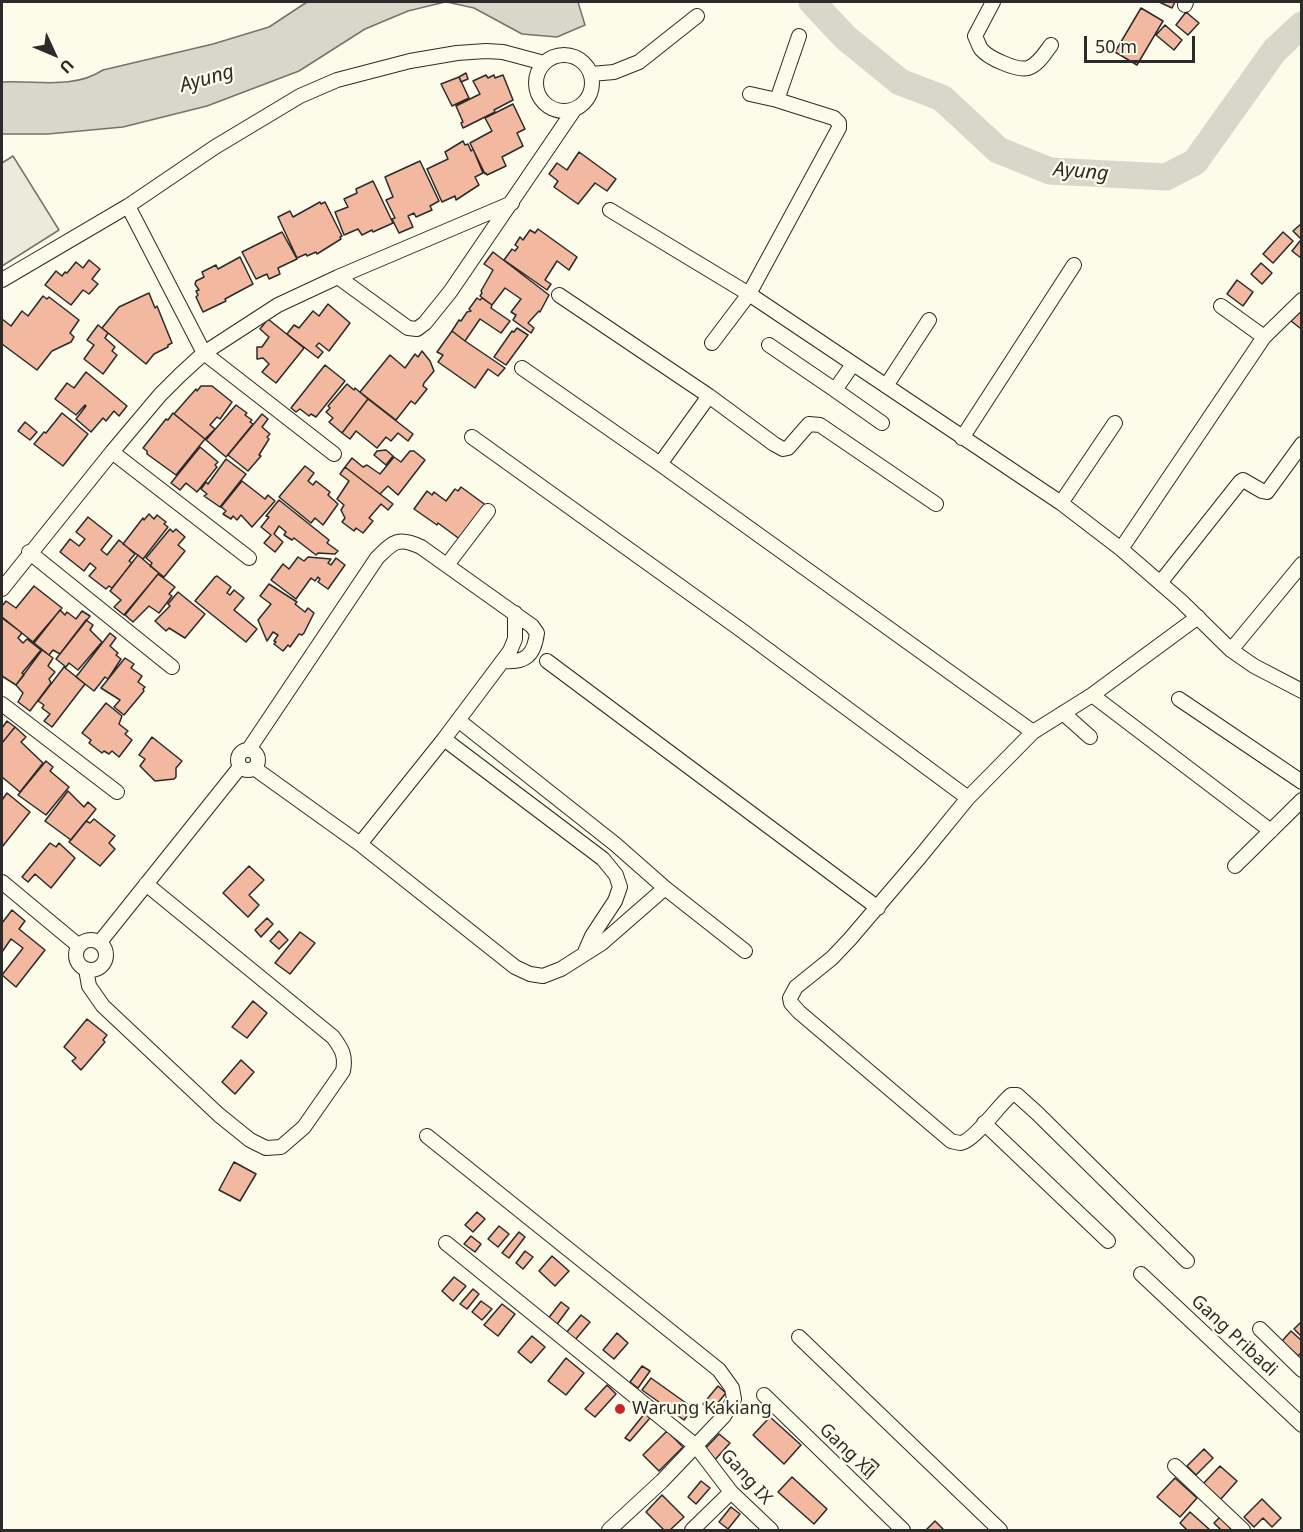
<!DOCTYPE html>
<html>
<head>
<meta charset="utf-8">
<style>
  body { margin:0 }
  #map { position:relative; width:1303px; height:1532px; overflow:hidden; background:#fdfbea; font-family:"Noto Sans",sans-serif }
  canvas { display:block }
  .frame { position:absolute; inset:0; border:3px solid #2b2b2b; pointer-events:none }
  .north { position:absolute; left:24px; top:24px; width:60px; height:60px; -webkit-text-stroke:4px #fdfbea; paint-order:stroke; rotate:134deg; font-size:16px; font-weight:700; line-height:24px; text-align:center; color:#2b2b2b }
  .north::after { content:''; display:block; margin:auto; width:21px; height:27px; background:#2b2b2b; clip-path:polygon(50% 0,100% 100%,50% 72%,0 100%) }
  .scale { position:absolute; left:1084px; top:36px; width:111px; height:27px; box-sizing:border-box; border:3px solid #2b2b2b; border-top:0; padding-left:8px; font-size:18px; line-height:21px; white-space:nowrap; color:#2b2b2b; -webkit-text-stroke:4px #fdfbea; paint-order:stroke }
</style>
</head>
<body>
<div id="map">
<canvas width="1303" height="1532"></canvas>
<div class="frame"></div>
<div class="north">U</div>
<div class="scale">50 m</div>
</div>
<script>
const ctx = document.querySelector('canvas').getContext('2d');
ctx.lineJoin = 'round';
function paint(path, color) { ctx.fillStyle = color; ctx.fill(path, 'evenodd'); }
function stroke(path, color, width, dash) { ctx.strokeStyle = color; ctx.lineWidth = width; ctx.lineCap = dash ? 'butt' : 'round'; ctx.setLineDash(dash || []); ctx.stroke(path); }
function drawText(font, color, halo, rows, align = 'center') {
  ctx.font = font + ' "Noto Sans",sans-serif'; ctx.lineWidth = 4.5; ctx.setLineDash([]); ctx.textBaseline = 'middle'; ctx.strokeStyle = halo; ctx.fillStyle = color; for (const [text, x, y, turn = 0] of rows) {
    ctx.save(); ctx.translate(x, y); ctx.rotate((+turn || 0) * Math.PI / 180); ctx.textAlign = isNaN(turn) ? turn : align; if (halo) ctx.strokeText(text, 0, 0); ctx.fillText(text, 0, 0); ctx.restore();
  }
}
const green = new Path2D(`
  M13 156 59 230 2 266V163Z`);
paint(green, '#ecebdb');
stroke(green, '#74746e', 1.5);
const water = new Path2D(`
  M307 2H445L408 11 365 29 299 71 207 106 123 127 48 134H2V82C36 80 72 90 103 70L213 44 269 27Z
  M447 2H578L585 25 557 37 522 34 474 8Z`);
paint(water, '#d8d7c9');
stroke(water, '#74746e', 1.5);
stroke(new Path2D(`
  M812 2 846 38 900 82 942 98 998 150 1050 171 1166 177 1195 162 1275 50 1302 25`), '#d8d7c9', 27);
const building = new Path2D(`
  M1159 2H1175L1172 8Z
  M1141 8 1163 21 1137 65 1115 52Z
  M1186 12 1199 23 1188 35 1176 25Z
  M1165 25 1182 40 1174 50 1156 35Z
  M466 73 468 79 461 82 459 77Z
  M486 75 488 78 494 75 495 78 503 75 513 100 494 110 495 112 463 128 461 123 463 122 456 106 480 94 473 81Z
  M459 77 469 98 452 106 441 84Z
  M513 104 525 129 517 133 523 146 502 157 506 166 487 175 486 173 485 174 470 143 492 131 485 118Z
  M463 141 465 145 468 144 471 151 473 149 483 173 475 177 479 185 456 200 455 196 442 202 427 169 448 159 445 152Z
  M579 152 616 179 607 191 595 183 578 204 554 187 558 181 549 174 557 163 567 170Z
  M420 161 439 201 430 206 432 210 416 217 414 213 408 216 413 227 399 233 392 219 395 218 386 200 393 197 385 177Z
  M373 181 393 223 373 232 372 230 362 235 358 229 344 235 335 212 348 207 344 199 357 193 356 189Z
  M320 202 321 204 325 202 342 236 340 237 341 239 317 254 316 252 307 256 306 254 297 258 278 217 290 211 293 217Z
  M1302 223V240L1293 231Z
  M538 229 577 257 569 270 557 261 545 280 551 284 547 290 504 260 512 249 515 251 518 247 515 245 520 237 523 240 530 230 535 233Z
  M282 232 297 259 278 268 280 274 269 279 267 274 256 279 242 252Z
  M1283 232 1293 241 1273 263 1263 254Z
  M1300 241 1302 243 1301 258 1292 251Z
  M493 252 549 295 540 312 539 311 528 323 534 328 531 333 513 320 516 315 511 312 521 299 505 288 492 305 480 296 482 293 481 291 493 270 484 264Z
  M240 257 253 284 225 299 226 301 203 312 196 297 198 295 196 291 199 290 195 284 196 281 204 277 202 272 216 265 218 269Z
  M89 260 100 269 92 279 98 284 89 294 83 290 71 305 45 285 56 271 62 276 65 272 67 273 76 262 83 268Z
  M1261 263 1272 273 1262 284 1251 274Z
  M1237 280 1253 292 1243 306 1227 294Z
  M149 293 155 308 157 306 172 343 168 345V347L154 354 146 364 102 328 119 307Z
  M43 296 47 299 49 297 79 320 70 333 74 337 71 342 52 351 37 370 2 344V319L11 326 22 311 28 316Z
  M477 298 480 300 482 298 492 305 491 308 510 321 501 333 480 319 465 341 452 331 459 320 461 321 467 312 471 311 469 309Z
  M328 304 350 323 329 351 319 343 316 346 323 352 318 358 287 334 294 325 299 328 313 311 319 316Z
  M1302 310V326L1300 328 1291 321Z
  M268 319 304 348 276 383 262 372 269 364 263 358 257 359V347H262L269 337 260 329Z
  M98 325 108 333 105 338 115 347 112 351 117 355 103 374 84 359 94 345 87 340Z
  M517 328 528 335 506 365 494 357 512 331 514 332Z
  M452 331 465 341 505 368 498 376 488 369 475 388 438 362 443 355 437 352Z
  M422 351 430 361 434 371 424 383 423 386 427 389 415 404 411 401 396 420 360 392 390 355 405 368 415 354 418 357Z
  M325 365 345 381 316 417 311 414 309 416 300 409 296 412 291 408Z
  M86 372 127 406 119 416 114 411 106 421 103 418 91 432 76 419 86 406 85 405 76 415 55 399 67 383 74 388Z
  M347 384 354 390 355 388 368 399 342 433 329 422 333 418 326 412 330 408 328 406Z
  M201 386H212L232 402 220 419 217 417 210 425 215 429 205 439 174 414 196 389 197 391Z
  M368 399 413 434 408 441 398 433 391 441 386 437 377 448 356 431 350 439 342 433Z
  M236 405 247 413 245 415 252 420 250 422 253 424 226 457 206 440Z
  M62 413 88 434 63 466 34 444 44 432 46 433Z
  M173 413 205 439 176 475 147 454V451L143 448 166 419 168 420Z
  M262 414 268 419 262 427 270 434 267 437 269 439 259 455 261 456 248 471 228 455Z
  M25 422 37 432 30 440 18 431Z
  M200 447 218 462 215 465 217 467 197 492 186 483 180 490 171 483Z
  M386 450 393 456 386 465 374 455 377 451Z
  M410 451H414L425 460 398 495 388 486 380 494 345 467 352 458 363 467 367 465 380 474 394 457 401 462Z
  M226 459 246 474 220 507 204 496 207 494 201 489 206 482 208 484Z
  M305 466 314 473 308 481 313 485 316 481 330 492 328 495 338 504 323 525 315 518 311 523 279 497Z
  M345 467 393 504 388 510 381 504 369 518 373 521 363 533 356 528 354 531 342 522 345 518 341 510 344 505 337 499 349 481 340 474Z
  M242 481 265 499 268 495 275 501 252 527 241 515 237 520 233 516 231 519 223 514 226 511 221 507Z
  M461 487 487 506 461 540 438 523 437 525 414 509 427 491 432 495 434 492 446 501 455 489 458 491Z
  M279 500 329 540 327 543 338 551 335 554 318 553 316 555 294 538 292 540 284 535 286 532 279 526 274 534 283 542 275 552 264 543 271 535 261 527 269 517 266 516Z
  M149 514 154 519 157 515 166 522 164 524 168 527 143 559 123 544 143 518 144 520Z
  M88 517 112 536 101 550 107 555 119 540 135 554 129 561 132 563 112 588 109 586 106 589 89 576 96 568 90 563 84 571 60 552 70 539 79 546 85 539 76 532Z
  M170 529 173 532 176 529 185 537 178 545 185 551 164 577 150 566 152 563 146 558Z
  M138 555 159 573 124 615 114 607 121 600 110 591Z
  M298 557 304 561 308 557 331 559 328 563 331 565 336 558 345 565 328 589 318 582 320 579 318 577 315 581 311 578 296 599 271 580 283 564 289 569Z
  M158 574 175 587 169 594 172 596 159 613 149 606 133 622 125 615Z
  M217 576 231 587 227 593 230 595 234 590 244 598 234 610 257 629 246 642 195 601 215 577Z
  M269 584 297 602 295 604 305 612 308 608 314 613 304 633 302 635 299 634 290 647 288 645 283 651 274 644 276 642 274 641 278 635 273 632 267 641 258 620 271 604 260 596Z
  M34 586 62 608 33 642 2 617V606L6 601 16 608Z
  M178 592 205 614 185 638 169 628 166 631 155 621 170 606 168 604Z
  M60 610 65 615 67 612 76 619 82 611 90 616 60 654 53 650 49 655 34 643Z
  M2 618 22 633 18 638 23 643 27 639 41 650 22 673 24 675 16 685 2 676Z
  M86 620 93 625 90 630 102 642 78 670 69 663 66 667 56 659Z
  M110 633 116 638 110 646 118 653 116 655 121 659 108 679 105 677 94 691 76 677Z
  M42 650 53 658 48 666 55 672 49 679 51 683 30 711 18 702 23 693 16 685Z
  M125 658 134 664 131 668 142 676 138 682 145 687 143 689 144 691 124 715 114 707 120 700 101 688Z
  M64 667 85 684 52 727 44 721 50 714 42 708 44 705 38 701Z
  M106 703 122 716 119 724 128 731 125 734 132 740 119 757 112 751 109 754 104 751 102 753 89 743 91 740 82 733Z
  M7 721 15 727 2 743V728Z
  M15 727 26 737 21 742 43 763 20 792 2 777V743Z
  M152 737 182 761 176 768V777L174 779 155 781 140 766 145 759 139 755Z
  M46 761 53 767 50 771 69 787 46 815 18 795Z
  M68 791 84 807 88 802 96 809 71 840 45 821Z
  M7 793 30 812 2 847V800Z
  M94 819 115 836 109 843 115 849 100 866 69 842 86 821 90 823Z
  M50 843 56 847 59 843 75 858 51 888 35 874 28 882 22 877Z
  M249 866 264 880 249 895 259 905 248 917 223 893Z
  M12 910 25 921 19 929 45 950 16 987 2 975 23 948 11 939 2 952V923Z
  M267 918 273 924 261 937 255 930Z
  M279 931 288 940 279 949 270 941Z
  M300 932 315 943 290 974 275 963Z
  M253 1001 267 1013 247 1038 232 1027Z
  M87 1019 107 1035 103 1040 105 1042 81 1070 72 1061 76 1058 64 1047Z
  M241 1060 254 1072 235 1094 222 1082Z
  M234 1162 256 1174 240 1201 219 1190Z
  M477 1212 485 1219 473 1232 465 1225Z
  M499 1226 509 1234 498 1247 488 1239Z
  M519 1232 525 1237 509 1258 502 1253Z
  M471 1236 481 1244 475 1252 464 1244Z
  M525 1251 533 1257 523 1269 516 1263Z
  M552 1256 569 1271 555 1286 539 1271Z
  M454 1277 466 1286 453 1301 442 1291Z
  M473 1289 479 1294 467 1309 460 1304Z
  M481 1301 492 1309 482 1320 472 1312Z
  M561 1302 569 1308 555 1327 547 1320Z
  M502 1304 515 1314 498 1336 484 1325Z
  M581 1315 590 1322 575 1340 566 1333Z
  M1302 1321V1337L1294 1329Z
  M1291 1331 1302 1341V1352L1298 1356 1282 1341Z
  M617 1333 628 1343 614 1359 603 1350Z
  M532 1336 545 1347 531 1363 518 1352Z
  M566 1358 584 1373 566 1395 548 1381Z
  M642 1366 650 1371 638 1388 630 1382Z
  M651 1378 693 1408 684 1420 642 1390Z
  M607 1385 616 1394 595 1417 585 1409Z
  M718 1386 726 1393 711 1411 703 1404Z
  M645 1413 650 1418 630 1441 625 1438Z
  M770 1417 801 1445 784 1464 753 1435Z
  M667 1431 683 1447 659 1471 643 1455Z
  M719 1434 730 1443 713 1462 702 1452Z
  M1204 1449 1213 1458 1196 1475 1187 1466Z
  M872 1459 879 1465 867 1479 860 1472Z
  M1220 1466 1237 1481 1220 1500 1202 1485Z
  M792 1477 827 1509 814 1524 778 1492Z
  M1175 1478 1197 1498 1180 1517 1157 1497Z
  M701 1481 710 1488 696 1504 688 1497Z
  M662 1495 684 1517 670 1530H664L646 1512Z
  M1262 1499 1281 1518 1272 1527 1263 1518 1254 1527 1244 1517Z
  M731 1507 740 1514 728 1529 719 1522Z
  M1190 1512 1210 1530H1187L1180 1523Z
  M1220 1517 1232 1530H1221L1214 1523Z
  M935 1521 943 1529 942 1530H926Z`);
paint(building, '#f2b8a0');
stroke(building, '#2b2b2b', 1.5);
const minor = new Path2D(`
  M993 2 975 36C977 40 979 46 981 49 988 58 1017 71 1028 68 1038 65 1045 53 1051 45
  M1185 5 1186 2
  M536 83a28 28 0 1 1 56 0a28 28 0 1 1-56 0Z
  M591 74 614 72 639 62 697 16
  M777 100 799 36
  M128 206 204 353 334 454
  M610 210 749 294 1061 503 1121 549 1181 601 1231 650 1254 666 1302 691
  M338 277 512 203
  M2 280 128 206 215 147 300 96 337 80 410 61 457 53 486 51 503 52 544 63
  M559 295 709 396 774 444 783 449 788 448 809 424 820 425 936 504
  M1221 306 1264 337
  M712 343 749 294 839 128V123L834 118 777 100 750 94
  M769 345 835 390
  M853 364 835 390 882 423
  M522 368 660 464 1033 732
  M886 386 929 320
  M472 437 737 627 968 798
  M962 438 1074 265
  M112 452 249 558
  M660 464 709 396
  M1061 503 1115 423
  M1121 549 1264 337 1302 300
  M29 552 172 667
  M447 565 488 511
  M1160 583 1240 482 1243 480 1262 491 1267 492 1302 444
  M2 589 112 452 160 395 180 375 204 353 278 305 338 277 408 328 417 329 425 323 450 292 574 110
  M1231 650 1302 564
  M547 661 878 908
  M1092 695 1271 831
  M1179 699 1302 782
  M2 704 117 792
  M1063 713 1090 737
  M444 739 603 859 616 875 620 887 615 901 592 936 585 952
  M249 749 377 558C393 542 398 536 421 547L532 626 537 633C534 656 525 663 503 661
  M238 760a10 10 0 1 1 20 0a10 10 0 1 1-20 0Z
  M254 768 360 844 515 967 530 974 543 976 561 969 602 943 665 888 615 844 458 720
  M360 844 444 739 510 651 515 639V613
  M1235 866 1302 800
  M2 882 79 946
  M665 888 745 951
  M76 955a15 15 0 1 1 30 0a15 15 0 1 1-30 0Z
  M100 942 240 767
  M86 969 89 986 103 1006 219 1115 250 1140 266 1148 281 1147 304 1127 343 1071C346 1056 342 1049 333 1037L146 884
  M984 1123 1108 1241
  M427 1136 719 1370 732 1388 734 1399 724 1416 662 1481 609 1530
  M446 1243 696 1446 731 1492 771 1530
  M1187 1261 1037 1113 1017 1095H1011C998 1106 975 1140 961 1143 958 1143 955 1142 951 1141L799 1012 791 1003 790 998 796 987 832 958 850 939 919 858 968 798 1033 732 1092 695 1198 617
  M1141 1274 1302 1425
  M1260 1329 1302 1370
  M799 1337 1000 1530
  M764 1395 903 1530
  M1175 1466 1243 1530
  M692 1530 731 1492`);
stroke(minor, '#2b2b2b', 16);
stroke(minor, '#fdfbea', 14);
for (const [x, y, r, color] of [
  [620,1409,6,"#c62828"]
]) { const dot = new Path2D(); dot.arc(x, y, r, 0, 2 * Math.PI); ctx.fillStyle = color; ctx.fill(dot); stroke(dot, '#fdfbea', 2); }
drawText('18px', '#2b2b2b', '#fdfbea', [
  ["Gang Pribadi",1234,1336,43],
  ["Gang XI",846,1450,44],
  ["Gang IX",746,1477,48]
]);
drawText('18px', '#2b2b2b', '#fdfbea', [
  ["Warung Kakiang",632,1409]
], 'left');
drawText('italic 20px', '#2b2b2b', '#fdfbea', [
  ["Ayung",207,79,-16],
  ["Ayung",1081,172,5]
]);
</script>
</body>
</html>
